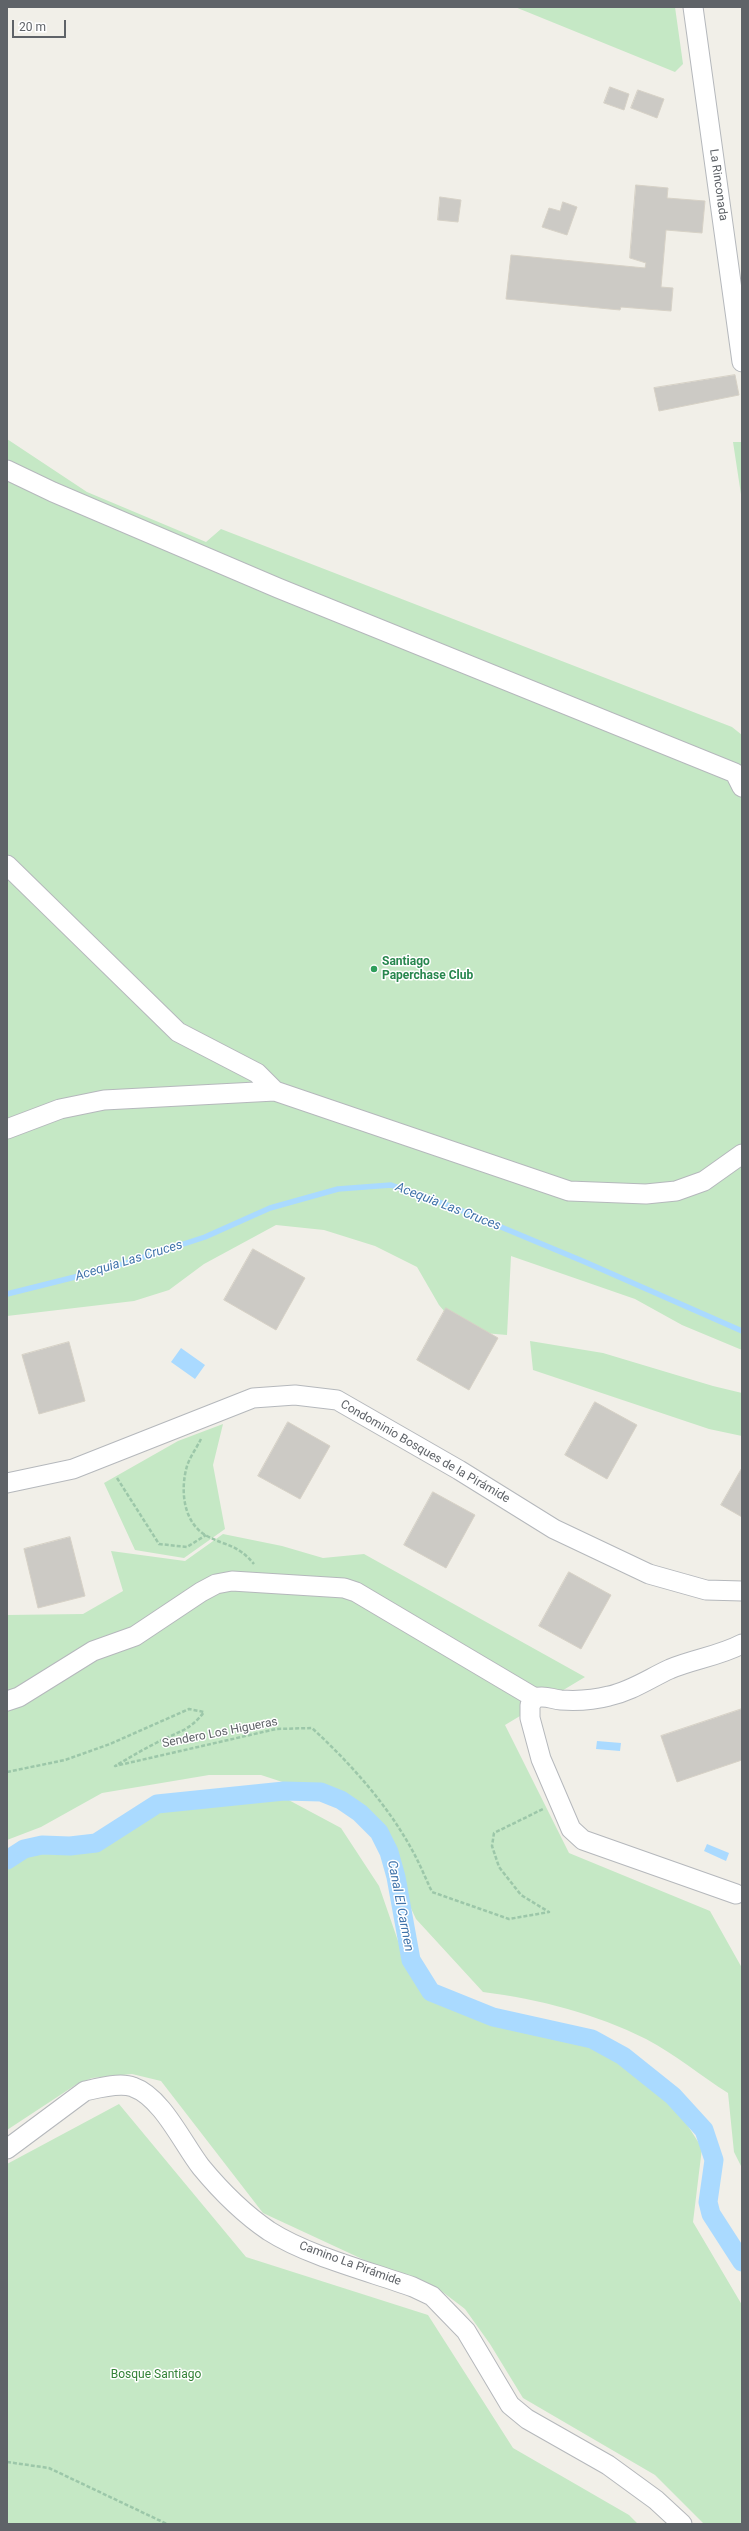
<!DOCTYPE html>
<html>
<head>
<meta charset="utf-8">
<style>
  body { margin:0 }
  #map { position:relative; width:749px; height:2531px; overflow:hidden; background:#f1efe8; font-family:Roboto,sans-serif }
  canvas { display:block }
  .frame { position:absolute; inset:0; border:8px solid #5f6368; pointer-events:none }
  .scale { position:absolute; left:12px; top:20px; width:54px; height:18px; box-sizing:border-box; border:2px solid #5f6368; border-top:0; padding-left:5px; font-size:12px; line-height:14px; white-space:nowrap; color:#5f6368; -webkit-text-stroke:3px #fff; paint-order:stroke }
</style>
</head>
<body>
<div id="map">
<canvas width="749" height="2531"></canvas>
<div class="frame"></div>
<div class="scale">20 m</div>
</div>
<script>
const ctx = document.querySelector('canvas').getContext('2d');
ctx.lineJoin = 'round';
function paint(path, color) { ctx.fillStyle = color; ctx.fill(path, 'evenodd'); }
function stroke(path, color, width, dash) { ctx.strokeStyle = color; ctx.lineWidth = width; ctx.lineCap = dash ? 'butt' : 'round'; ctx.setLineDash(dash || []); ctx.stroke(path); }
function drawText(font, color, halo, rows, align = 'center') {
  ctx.font = font + ' Roboto,sans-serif'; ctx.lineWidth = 3; ctx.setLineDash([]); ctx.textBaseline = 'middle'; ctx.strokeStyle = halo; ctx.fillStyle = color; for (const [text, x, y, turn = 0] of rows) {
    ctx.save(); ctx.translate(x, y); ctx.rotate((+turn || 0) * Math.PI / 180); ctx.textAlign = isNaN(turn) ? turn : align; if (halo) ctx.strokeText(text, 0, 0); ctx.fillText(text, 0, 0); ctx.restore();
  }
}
paint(new Path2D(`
  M515 7H675L683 64 675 72Z
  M7 439 87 492 206 542 221 529 732 727 742 735V1350L682 1325 635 1299 511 1256 507 1335 461 1331 439 1305 417 1267 375 1246 324 1230 276 1225 204 1264 169 1290 134 1301 7 1316Z
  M733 442H742V501Z
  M530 1341 603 1353 713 1386 742 1393V1436L709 1429 533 1370Z
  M223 1424 213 1465 225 1529 184 1558 135 1550 104 1483 178 1441Z
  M223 1534 282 1546 323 1558 364 1554 585 1677 505 1725 569 1853 710 1911 742 1968V2168L734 2152 728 2093C701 2076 675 2054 646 2039 596 2014 539 1999 483 1992L416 1919 401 1887 400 1870 355 1817 310 1791 261 1775H209L102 1793 41 1827 7 1840V1615L83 1614 123 1591 111 1551 185 1561Z
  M283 1797 341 1828 379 1886 406 1964 447 1995 504 2017 576 2031 651 2080 681 2115 702 2148 693 2222 742 2305V2524H704L655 2475 523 2398 490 2344 465 2309 440 2290 416 2284 263 2213 161 2081 132 2074 92 2078 77 2084 7 2130V1858L11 1855 97 1837 135 1812 176 1805Z
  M119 2104 246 2257 428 2315 513 2448 629 2515 638 2524H7V2164Z`), '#c5e8c5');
paint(new Path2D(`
  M181 1348 205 1365 195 1379 171 1362Z
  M597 1741 621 1743 620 1751 596 1749Z
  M707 1844 729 1853 726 1861 704 1851Z`), '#aadaff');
stroke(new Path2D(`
  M7 1294 107 1269 205 1237 270 1208 338 1189 391 1185 453 1207 585 1262 742 1331`), '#aadaff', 5.5);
stroke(new Path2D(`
  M7 1860 24 1849 42 1845 70 1846 96 1843 157 1804 284 1791 321 1792 341 1800 360 1813 379 1832 389 1852 396 1877 411 1960 431 1992 493 2017 592 2039 623 2056 673 2096 704 2130 714 2160 708 2202 711 2214 742 2262`), '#aadaff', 19);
const building = new Path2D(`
  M610 87 629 94 624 110 604 103Z
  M638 90 664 99 657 118 631 108Z
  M636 185 668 188 667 198 705 201 702 233 666 230 661 287 673 288 671 311 621 307 620 310 506 299 511 255 645 268 646 263 630 258Z
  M440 197 461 200 458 222 438 220Z
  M563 202 577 207 567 235 542 227 549 208 560 211Z
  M735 375 739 395 659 411 654 388Z
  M253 1249 305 1278 276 1330 224 1300Z
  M446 1308 498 1338 469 1390 417 1360Z
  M69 1342 85 1401 39 1414 22 1355Z
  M595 1402 637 1425 607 1479 565 1455Z
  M288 1422 330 1446 300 1499 258 1476Z
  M742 1468V1517L721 1505Z
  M433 1492 475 1515 446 1568 404 1545Z
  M70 1537 85 1596 38 1608 24 1549Z
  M569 1572 611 1595 581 1649 539 1626Z
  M742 1709V1760L677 1782 661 1736Z`);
paint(building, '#cccac5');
stroke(building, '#d6d1c6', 1);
const minor = new Path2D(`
  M693 7 742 362
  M7 470 53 492 278 588 735 773 742 787
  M7 865 178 1032 257 1073 275 1091
  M7 1129 60 1109 104 1100 275 1091 569 1191 646 1194 676 1191 704 1181 742 1154
  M7 1483 73 1469 253 1398 295 1395 337 1400 459 1470 554 1529 649 1574 706 1590 742 1591
  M7 1701 19 1697 93 1651 135 1636 201 1592 216 1584 232 1581 344 1588 356 1592 535 1698
  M736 1894 583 1840 571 1829 541 1759 530 1718V1705L535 1698C545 1695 551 1699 561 1700 577 1701 594 1700 609 1696 632 1691 650 1678 670 1669 694 1659 719 1656 742 1644
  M7 2149 85 2091C98 2088 120 2082 133 2087 162 2097 183 2144 201 2167 220 2190 244 2214 269 2231 308 2256 368 2271 413 2287L432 2296 466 2331 510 2405 527 2419 608 2465 656 2500 682 2524`);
stroke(minor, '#b5b8bc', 21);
stroke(new Path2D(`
  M201 1439C197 1447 190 1457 187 1466 180 1490 183 1523 207 1536 228 1547 237 1544 254 1564
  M117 1478 159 1544 187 1547 206 1535
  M7 1772 65 1760 110 1744 189 1709 204 1712C189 1732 176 1732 156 1743 142 1750 129 1758 115 1766L276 1729 312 1728C350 1763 386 1803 411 1848 419 1862 425 1877 432 1892L509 1919 549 1912 521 1895 499 1867 492 1846 494 1833 543 1809
  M7 2462 49 2468 167 2524`), '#9cc7a9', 2.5, [4, 2]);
stroke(minor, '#fff', 19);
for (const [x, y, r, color] of [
  [374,969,4,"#2e9e5b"]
]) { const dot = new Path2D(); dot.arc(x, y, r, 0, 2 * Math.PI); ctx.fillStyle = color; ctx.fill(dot); stroke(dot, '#fff', 1.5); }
drawText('12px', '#5f6368', '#fff', [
  ["La Rinconada",718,185,82],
  ["Condominio Bosques de la Pirámide",425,1452,30],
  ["Sendero Los Higueras",220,1733,-11],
  ["Camino La Pirámide",350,2264,20]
]);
drawText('bold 12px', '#27864d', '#fff', [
  ["Santiago",382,962],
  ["Paperchase Club",382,976]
], 'left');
drawText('12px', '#348238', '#fff', [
  ["Bosque Santiago",156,2375]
]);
drawText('italic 13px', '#4174aa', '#fff', [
  ["Acequia Las Cruces",448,1207,21],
  ["Acequia Las Cruces",129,1261,-17],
  ["Canal El Carmen",400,1906,79]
]);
</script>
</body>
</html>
